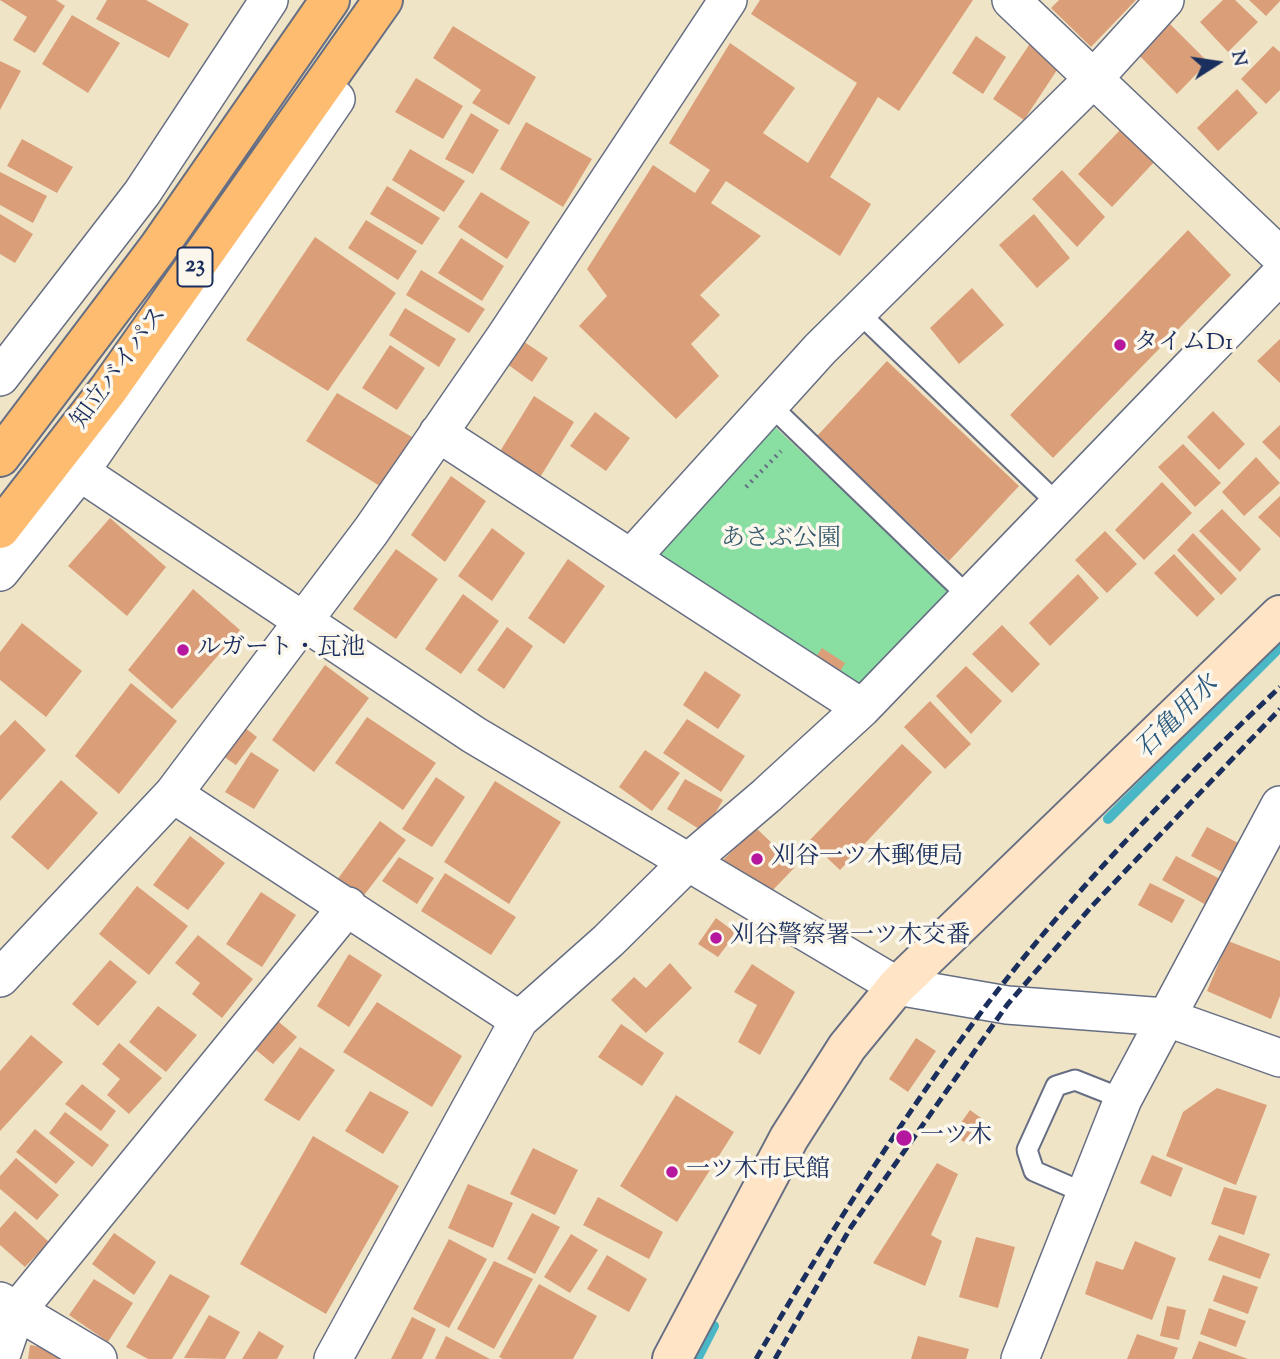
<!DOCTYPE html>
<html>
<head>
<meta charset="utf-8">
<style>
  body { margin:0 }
  #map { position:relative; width:1280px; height:1359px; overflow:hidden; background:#f0e4c7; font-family:"Sorts Mill Goudy",serif }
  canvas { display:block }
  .north { position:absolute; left:1182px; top:28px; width:70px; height:70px; -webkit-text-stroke:5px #fbf7ec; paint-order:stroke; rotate:78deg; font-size:19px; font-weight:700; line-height:28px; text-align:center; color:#1b2f5e }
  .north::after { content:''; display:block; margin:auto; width:24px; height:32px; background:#1b2f5e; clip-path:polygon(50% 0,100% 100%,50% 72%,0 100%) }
</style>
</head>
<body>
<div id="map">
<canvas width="1280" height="1359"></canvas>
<div class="north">N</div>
</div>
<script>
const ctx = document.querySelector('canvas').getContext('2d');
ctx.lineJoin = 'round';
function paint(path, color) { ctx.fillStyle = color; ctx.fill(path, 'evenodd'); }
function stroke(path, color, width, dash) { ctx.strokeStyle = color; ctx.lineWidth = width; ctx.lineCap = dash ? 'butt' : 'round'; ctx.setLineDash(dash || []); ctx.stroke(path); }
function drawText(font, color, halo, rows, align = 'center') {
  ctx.font = font + ' "Sorts Mill Goudy","Noto Serif JP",serif'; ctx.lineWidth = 7; ctx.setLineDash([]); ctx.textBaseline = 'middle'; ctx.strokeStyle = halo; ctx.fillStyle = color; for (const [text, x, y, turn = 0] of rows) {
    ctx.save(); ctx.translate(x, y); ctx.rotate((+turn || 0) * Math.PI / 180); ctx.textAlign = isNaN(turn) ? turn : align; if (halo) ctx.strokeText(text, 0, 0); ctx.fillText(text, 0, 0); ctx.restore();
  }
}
paint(new Path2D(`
  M773 425 950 591 861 687 656 554Z`), '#89dfa2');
stroke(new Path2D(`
  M1108 819 1280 647
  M697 1359 714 1326`), '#4ab7c6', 10);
paint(new Path2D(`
  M0 0H56L65 6 35 53 13 40 27 17Z
  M107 0H146L189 24 169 58 96 19Z
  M760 0H973L899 111 878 97 830 177 871 204 840 256 726 181 711 203 761 236 700 295 720 315 691 344 719 376 676 419 579 326 607 296 587 269 653 165 695 193 710 170 669 143 730 43 795 88 763 133 808 163 857 83 751 14Z
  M1059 0H1136L1091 47 1051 8Z
  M1223 0H1235L1258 22 1228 52 1200 22Z
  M1249 0H1280V1L1266 16Z
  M72 15 120 43 88 93 42 64Z
  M1166 20 1208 62 1177 94 1135 51Z
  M453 26 536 77 509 125 472 103 481 90 433 58Z
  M976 36 1006 57 983 94 952 73Z
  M1031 42 1061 64 1024 120 993 99Z
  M1273 46 1280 52V90L1266 104 1241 79Z
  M0 61 21 71 0 110Z
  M416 78 463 106 443 139 395 112Z
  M1237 89 1258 113 1218 151 1197 128Z
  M471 113 499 130 473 174 445 159Z
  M526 122 592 159 563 207 500 169Z
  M1123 127 1157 159 1112 207 1078 174Z
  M22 139 73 167 57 193 7 166Z
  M410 149 465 181 444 212 392 180Z
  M1062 170 1105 217 1077 247 1032 199Z
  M0 172 47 196 33 223 0 205Z
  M387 186 440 218 422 245 370 214Z
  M481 192 530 222 507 259 458 227Z
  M0 214 33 234 15 263 0 254Z
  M1034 214 1070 258 1037 288 999 245Z
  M366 220 417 251 398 280 348 248Z
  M1188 230 1231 275 1053 458 1010 415Z
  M315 237 396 293 328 391 246 340Z
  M461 238 504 266 482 301 438 273Z
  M421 270 485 309 469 333 406 295Z
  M972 288 1004 325 959 364 930 328Z
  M405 308 456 339 439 367 389 335Z
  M1280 339V383L1257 361Z
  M523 341 548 358 532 382 507 364Z
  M390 345 425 368 397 410 362 388Z
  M887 361 1019 486 949 561 817 436Z
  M337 393 412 437 380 486 306 441Z
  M534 396 574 422 539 479 499 453Z
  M1213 411 1245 444 1219 470 1187 437Z
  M595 412 630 438 606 471 570 446Z
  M1280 425V460L1262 442Z
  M1183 444 1221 483 1195 507 1158 467Z
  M1256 457 1280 483 1244 516 1222 492Z
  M451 476 486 501 445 562 411 535Z
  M1162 482 1192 513 1144 560 1115 530Z
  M1280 496V538L1258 517Z
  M1222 509 1261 549 1240 572 1199 531Z
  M110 518 166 567 127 616 68 566Z
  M492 528 525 553 492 601 458 576Z
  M1105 531 1137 564 1107 593 1075 560Z
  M1193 533 1237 579 1221 595 1177 550Z
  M396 549 438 579 396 639 353 609Z
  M1174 554 1215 599 1197 617 1154 573Z
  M568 559 605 586 564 644 528 618Z
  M1078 574 1099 598 1050 646 1029 623Z
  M193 589 240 630 172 709 128 670Z
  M463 594 499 621 461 674 425 649Z
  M22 623 82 671 46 717 0 680V652Z
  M1002 625 1040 664 1012 693 972 654Z
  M507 627 533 646 504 689 477 670Z
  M822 648 845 663 840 672 816 657Z
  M325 665 369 698 314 772 272 740Z
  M966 666 1002 701 971 734 936 696Z
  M705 671 741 695 718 729 683 705Z
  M131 683 177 721 119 794 75 756Z
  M930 701 971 744 945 769 904 727Z
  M367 717 436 763 403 810 335 763Z
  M687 719 745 756 721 792 663 753Z
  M15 720 46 750 0 801V736Z
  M240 724 257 737 236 765 217 752Z
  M902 744 932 772 840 870 809 841Z
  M645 750 680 773 652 811 619 787Z
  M251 752 279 770 254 809 225 792Z
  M436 777 465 797 432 847 402 829Z
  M685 779 723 800 704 832 667 809Z
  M61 780 98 813 48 870 11 837Z
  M495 781 561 822 509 904 444 862Z
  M380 821 406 840 362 898 337 880Z
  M1207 827 1244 846 1228 875 1191 856Z
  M756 828 796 866 771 892 723 860Z
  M190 836 225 863 188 910 153 885Z
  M1176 856 1220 879 1206 905 1162 880Z
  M399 857 434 878 417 904 382 881Z
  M445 873 516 917 491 955 421 911Z
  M1150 883 1185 900 1172 923 1138 905Z
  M137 886 188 926 149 975 99 934Z
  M261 892 296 915 262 967 226 944Z
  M716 918 736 933 718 957 698 944Z
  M198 935 253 979 222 1018 192 994 200 983 175 963Z
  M1228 941 1280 961V996L1271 1019 1207 991Z
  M349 954 382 975 349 1027 317 1006Z
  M110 960 137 982 98 1026 72 1004Z
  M670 963 692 988 646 1033 611 1000 634 977 646 988Z
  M752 964 795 992 760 1055 738 1042 757 1005 734 992Z
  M377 1002 462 1056 432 1107 343 1052Z
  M158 1006 197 1035 166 1072 129 1042Z
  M274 1018 297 1037 273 1064 250 1045Z
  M621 1024 664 1053 642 1086 598 1057Z
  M31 1035 63 1062 0 1131V1071Z
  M916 1038 936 1051 908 1092 889 1079Z
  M119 1043 162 1078 129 1114 107 1095 120 1079 102 1064Z
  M300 1047 335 1070 299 1121 264 1100Z
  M82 1084 116 1111 101 1131 65 1104Z
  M1217 1088 1267 1105 1236 1185 1166 1156 1183 1112Z
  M370 1091 409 1112 383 1154 345 1131Z
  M676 1095 734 1132 677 1222 620 1186Z
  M970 1110 981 1118 964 1142 953 1134Z
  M65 1112 109 1145 92 1167 49 1133Z
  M35 1129 75 1162 56 1184 16 1152Z
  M313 1136 399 1186 326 1314 240 1264Z
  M533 1148 578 1170 555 1215 510 1194Z
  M1152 1155 1183 1168 1171 1197 1140 1183Z
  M16 1158 59 1195 37 1220 0 1189V1176Z
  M937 1163 958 1174 931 1235 942 1241 925 1286 873 1263Z
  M468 1184 513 1203 493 1248 448 1228Z
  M1224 1187 1257 1196 1244 1235 1211 1224Z
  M598 1197 663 1232 649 1259 583 1225Z
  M15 1211 49 1242 25 1267 0 1245V1228Z
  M532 1213 560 1227 535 1274 507 1259Z
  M114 1233 156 1262 134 1295 92 1264Z
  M571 1234 598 1250 570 1293 544 1277Z
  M1219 1235 1270 1254 1260 1279 1208 1260Z
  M976 1237 1015 1247 998 1308 959 1297Z
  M449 1239 487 1259 449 1328 413 1309Z
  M1135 1241 1176 1258 1152 1320 1085 1294 1096 1261 1123 1270Z
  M607 1255 647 1279 629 1312 587 1289Z
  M494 1261 533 1279 494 1349 457 1329Z
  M170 1274 210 1296 172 1359H148L126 1347Z
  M1223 1275 1258 1287 1248 1314 1213 1301Z
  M94 1279 133 1303 108 1342 69 1315Z
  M539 1284 597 1316 573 1359H503L499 1357Z
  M1167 1306 1186 1310 1179 1340 1160 1336Z
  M1209 1308 1246 1321 1236 1347 1200 1334Z
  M209 1315 240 1332 225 1359 184 1358Z
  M412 1317 436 1329 422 1359H391Z
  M259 1331 284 1346 277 1359H242Z
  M1137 1334 1178 1348 1174 1359H1127Z
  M446 1336 490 1359H435Z
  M918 1336 969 1349 966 1359H911Z
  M1199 1341 1248 1359H1192Z
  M30 1345 68 1352 67 1359H28Z`), '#da9f79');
const lane = new Path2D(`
  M857 311 1058 504
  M769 404 969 597
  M1087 1194 1034 1171 1027 1150 1056 1086 1075 1080 1123 1099`);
const street = new Path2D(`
  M1011 0 1280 256
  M0 377 142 193 269 0
  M438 433 862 708
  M80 472 474 735 897 986 1007 1005 1165 1017 1280 1058
  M631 558 820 349 1095 77 1165 0
  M0 572 80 472 336 99
  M173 794 519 1020
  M0 978 173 794 371 531 505 337 728 0
  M0 1301 98 1359
  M0 1359 16 1312 348 906
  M333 1359 519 1020 608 941 686 864 766 796 862 708 1280 275
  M1020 1359 1123 1099 1280 805`);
const secondary = new Path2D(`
  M672 1359 789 1138 847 1047 897 986 1280 615`);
const highway = new Path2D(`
  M0 457 158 248 330 0
  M0 529 108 390 383 0`);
stroke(lane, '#666e83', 23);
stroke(street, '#666e83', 40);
stroke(secondary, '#666e83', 42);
stroke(highway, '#666e83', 42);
stroke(new Path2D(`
  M746 487 781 451`), '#666e83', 4.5, [2, 5]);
stroke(lane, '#fff', 19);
stroke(street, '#fff', 37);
stroke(secondary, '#ffe4c6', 38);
stroke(highway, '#febc70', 38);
stroke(new Path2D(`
  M756 1359C827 1237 903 1116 988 1003 1075 889 1176 785 1280 687
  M775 1359 851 1227 1007 1005 1092 906 1280 709`), '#1b2f5e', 5, [10, 5]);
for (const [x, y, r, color] of [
  [1120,345,7,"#b5179e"],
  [183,650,7,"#b5179e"],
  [757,859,7,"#b5179e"],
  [716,938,7,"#b5179e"],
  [904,1138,9,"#b5179e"],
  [672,1172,7,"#b5179e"]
]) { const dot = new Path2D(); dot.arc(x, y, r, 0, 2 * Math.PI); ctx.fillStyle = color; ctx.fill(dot); stroke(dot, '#fbf7ec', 2.5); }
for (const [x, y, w] of [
  [195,267,35]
]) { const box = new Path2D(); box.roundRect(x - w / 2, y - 19.5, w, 39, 5); ctx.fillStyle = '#fbf7ec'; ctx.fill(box); stroke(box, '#1b2f5e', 2); }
drawText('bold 23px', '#1b2f5e', null, [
  ["23",195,267]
]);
drawText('24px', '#1b2f5e', '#fbf7ec', [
  ["タイムD1",1134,345],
  ["ルガート・瓦池",197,650],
  ["刈谷一ツ木郵便局",771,859],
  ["刈谷警察署一ツ木交番",730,938],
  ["一ツ木",920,1138],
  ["一ツ木市民館",686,1172]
], 'left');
drawText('24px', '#1b2f5e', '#fbf7ec', [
  ["知立バイパス",121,369,-54]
]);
drawText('24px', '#365b6f', '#fbf7ec', [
  ["あさぶ公園",781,541]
]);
drawText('italic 26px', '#29587d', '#fbf7ec', [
  ["石亀用水",1179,719,-45]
]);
</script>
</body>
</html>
